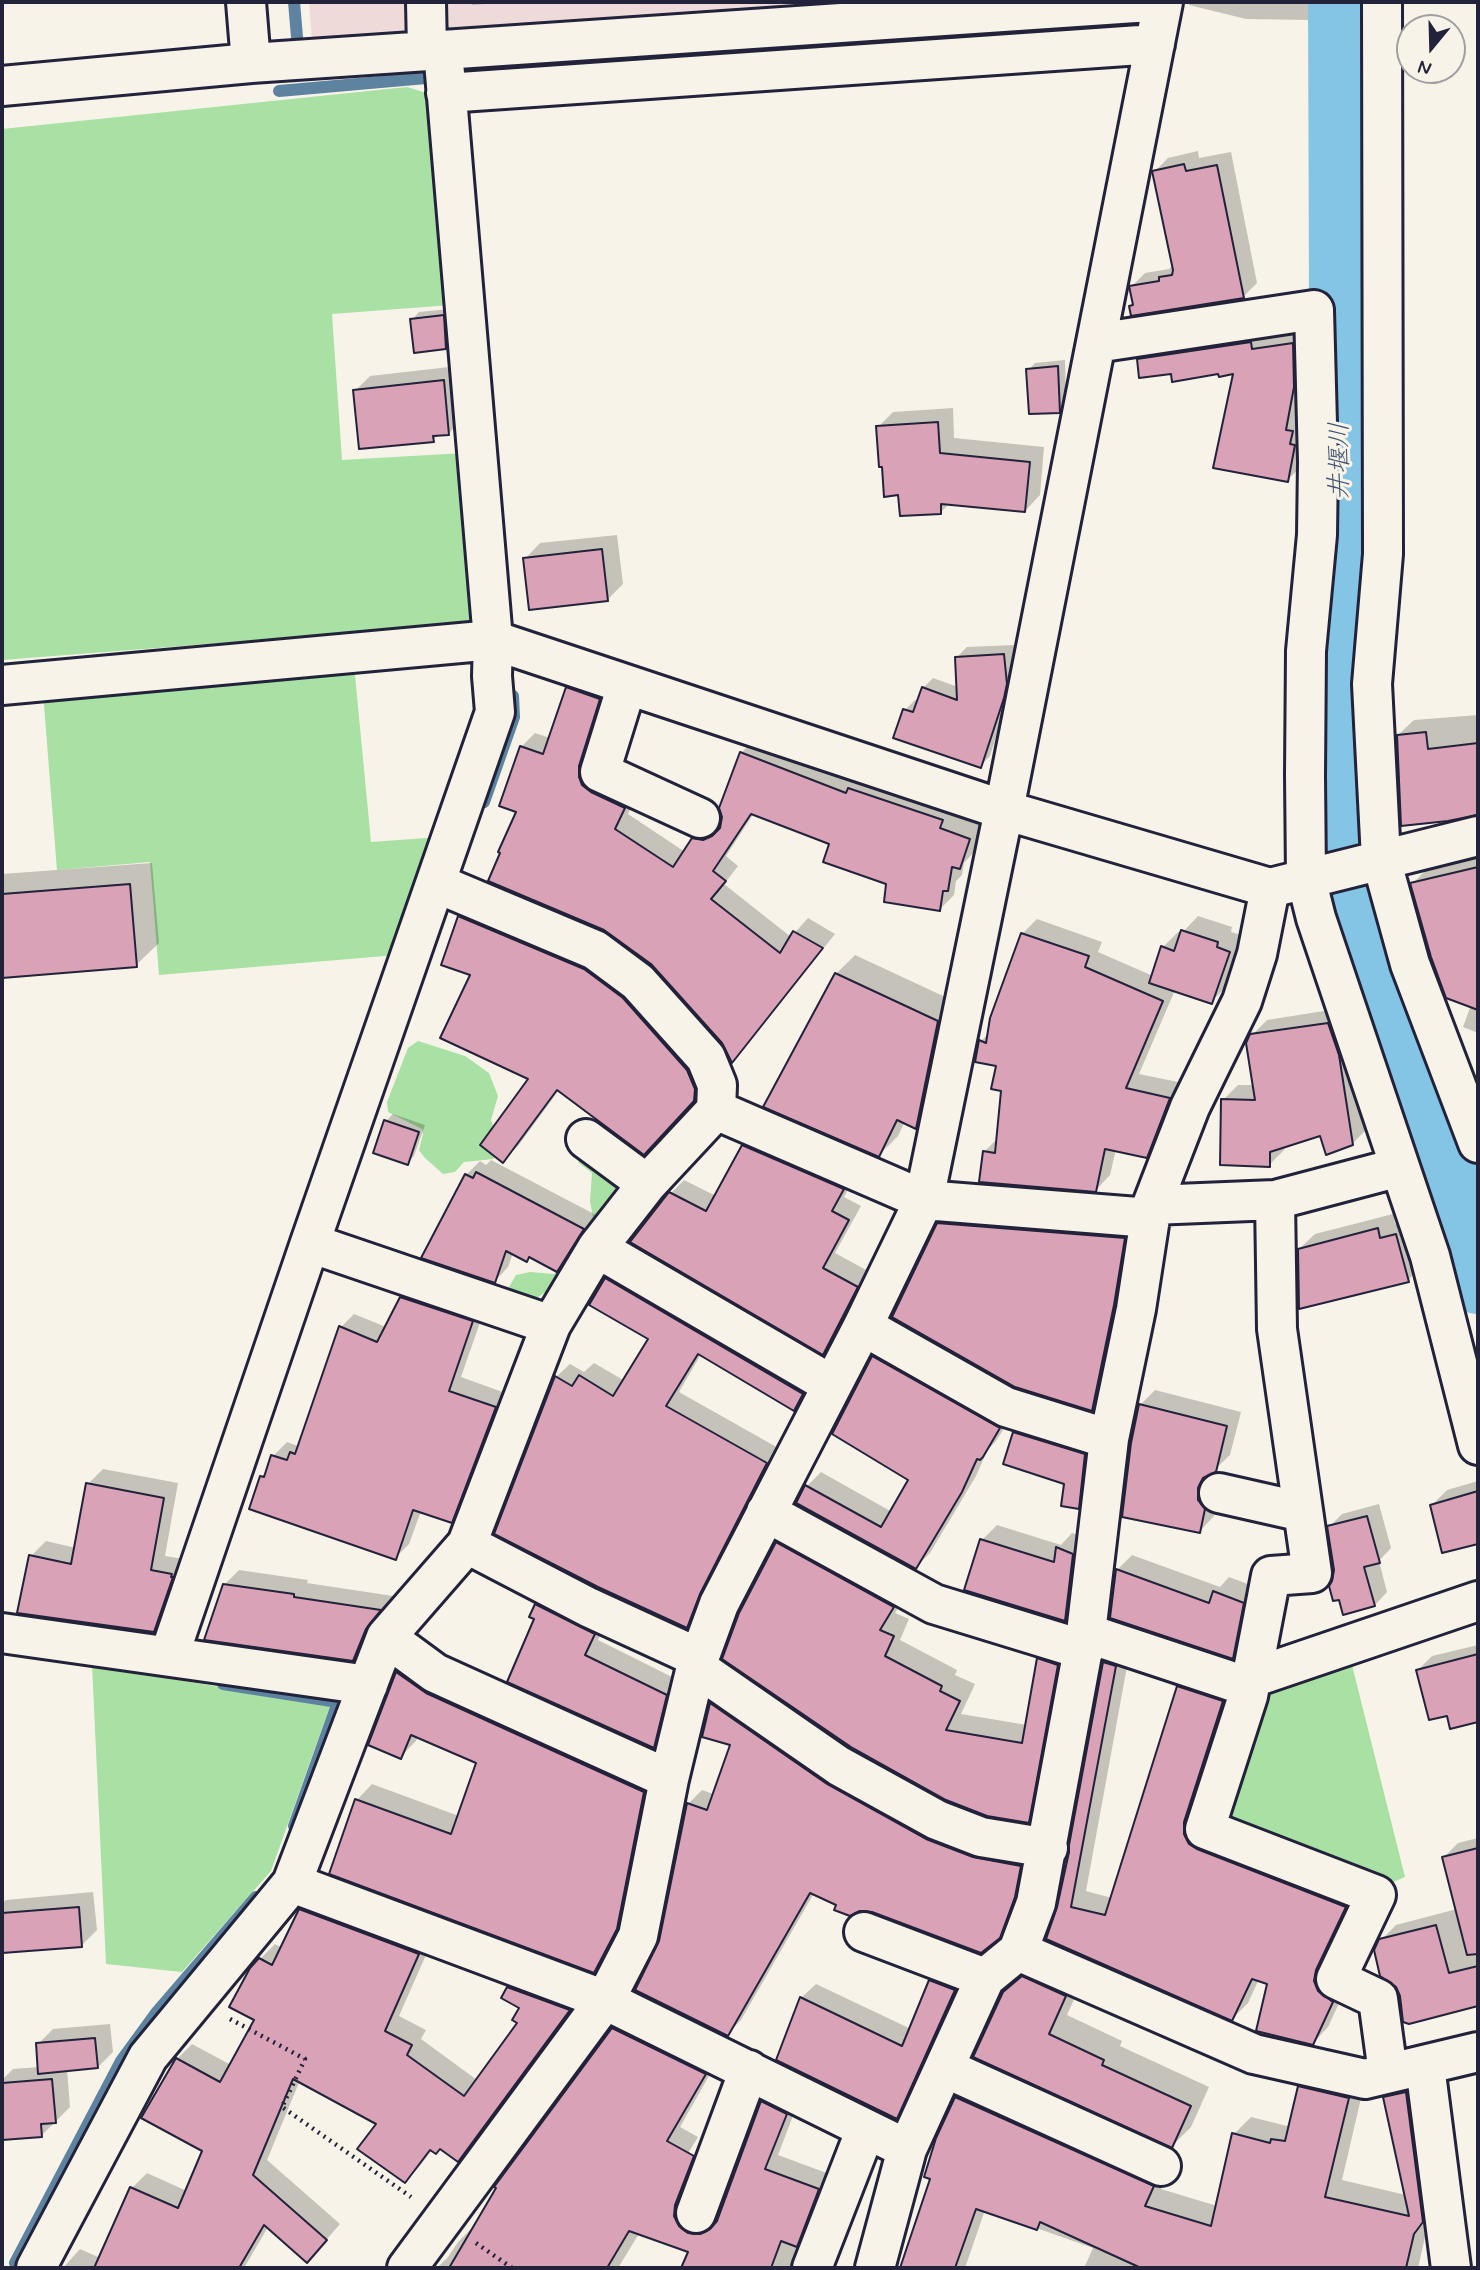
<!DOCTYPE html>
<html>
<head>
<meta charset="utf-8">
<style>
  body { margin:0 }
  #map { position:relative; width:1480px; height:2270px; overflow:hidden; background:#f7f3e8; font-family:Mynerve,sans-serif }
  canvas { display:block }
  .frame { position:absolute; inset:0; border:4px solid #22223b; pointer-events:none }
  .north { position:absolute; left:1396px; top:14px; width:70px; height:70px; box-sizing:border-box; background:#f7f3e8; border:2px solid #a29fa3; border-radius:50%; rotate:199deg; font-size:19px; font-weight:700; line-height:28px; text-align:center; color:#22223b }
  .north::after { content:''; display:block; margin:auto; width:24px; height:32px; background:#22223b; clip-path:polygon(50% 0,100% 100%,50% 72%,0 100%) }
</style>
</head>
<body>
<div id="map">
<canvas width="1480" height="2270"></canvas>
<div class="frame"></div>
<div class="north">N</div>
</div>
<script>
const ctx = document.querySelector('canvas').getContext('2d');
ctx.lineJoin = 'round';
function paint(path, color) { ctx.fillStyle = color; ctx.fill(path, 'evenodd'); }
function stroke(path, color, width, dash) { ctx.strokeStyle = color; ctx.lineWidth = width; ctx.lineCap = dash ? 'butt' : 'round'; ctx.setLineDash(dash || []); ctx.stroke(path); }
function drawText(font, color, halo, rows, align = 'center') {
  ctx.font = font + ' Mynerve,"Klee One",sans-serif'; ctx.lineWidth = 6; ctx.setLineDash([]); ctx.textBaseline = 'middle'; ctx.strokeStyle = halo; ctx.fillStyle = color; for (const [text, x, y, turn = 0] of rows) {
    ctx.save(); ctx.translate(x, y); ctx.rotate((+turn || 0) * Math.PI / 180); ctx.textAlign = isNaN(turn) ? turn : align; if (halo) ctx.strokeText(text, 0, 0); ctx.fillText(text, 0, 0); ctx.restore();
  }
}
paint(new Path2D(`
  M309 2H847L312 40Z`), '#eedbd9');
paint(new Path2D(`
  M407 87 430 94 451 305 332 314 342 460 464 453 479 623 2 660V129Z
  M354 665 371 842 440 837 397 955 159 975 150 862 57 870 43 692Z
  M418 1041 465 1056 489 1073 498 1096 491 1120 503 1151 493 1159 464 1162 455 1172 443 1174 424 1157 419 1150 423 1134 422 1129 388 1112 387 1102 408 1048Z
  M576 1155 628 1182 559 1284 538 1297 515 1298 509 1287 516 1275 530 1272 554 1274 593 1217 590 1201 592 1173 579 1163Z
  M1351 1661 1405 1877 1381 1887 1215 1823 1257 1695Z
  M92 1665 330 1706 271 1871 182 1972 106 1964Z`), '#a9e0a4');
paint(new Path2D(`
  M472 2H513L472 5Z
  M1190 2H1325V6L1311 20 1246 19 1189 5Z
  M1198 151 1199 158 1231 152 1257 283 1243 297 1131 307 1134 304 1131 287 1145 273 1169 269 1173 265 1154 172 1168 158Z
  M450 309 453 340 446 348 412 320 419 312Z
  M1262 331 1263 339 1304 333 1305 375 1297 419 1303 420 1305 434 1299 469 1287 480 1235 372H1172L1139 360 1150 348Z
  M1065 360 1066 404 1059 411 1028 371 1035 363Z
  M458 366 464 418 449 433 439 434 433 440 355 391 370 376Z
  M953 408 954 438 1044 447 1040 495 1025 511 950 503 941 512 900 494 878 427 893 412Z
  M617 535 623 584 608 599 525 559 540 543Z
  M1014 645 1016 673 990 756 980 766 905 710 915 700 919 701 923 688 933 678 958 687 957 657 967 647Z
  M581 674 613 685 592 750 638 793 628 814 685 852 693 839 707 825H722L741 753 755 739 955 806 953 814 983 825 973 853 964 863 962 875 956 881 954 895 940 909 888 883 831 843 754 813 726 856 738 866 724 884 791 937 808 918 835 934 745 1047 732 1060 724 1042 652 963 605 928 518 811 521 747 535 733 550 738 567 688Z
  M1478 715V805L1469 814 1398 735 1414 720Z
  M1478 857V884L1464 922 1478 928V1033L1463 1027 1471 1005 1412 884 1427 869Z
  M152 863 159 943 136 965 2 976V874Z
  M473 902 599 955 708 1085 658 1138 559 1090 518 1146 503 1160 530 1078 472 974 459 917Z
  M1198 916 1232 927 1231 932 1244 936 1226 987 1211 1002 1175 990 1139 1074 1183 1083 1161 1141 1146 1156 1116 1149 1110 1175 1096 1190 985 1151 998 1138 1003 1090 998 1065 981 1041 990 1032 1022 934 1037 919 1102 942 1098 952 1153 976 1163 947 1178 932 1182 933Z
  M855 955 956 1002 935 1108 916 1127 905 1121 898 1136 879 1155 836 974Z
  M1343 1008 1368 1128 1352 1144 1321 1134 1285 1146 1284 1150 1269 1165 1223 1100 1238 1085H1254L1252 1035 1267 1020Z
  M393 1114 425 1125 414 1156 407 1163 386 1121Z
  M758 1132 856 1175 844 1197 861 1206 835 1253 870 1272 837 1339 823 1353 670 1194 684 1180 716 1196 744 1146Z
  M491 1160 596 1215 570 1256 557 1270 531 1256 527 1260 513 1253 508 1267 495 1281 466 1175 480 1161 486 1165Z
  M953 1209 1138 1224 1106 1395 1092 1409 939 1224Z
  M1393 1214 1395 1224 1411 1220 1423 1265 1408 1280 1299 1249 1315 1234Z
  M620 1265 816 1380 807 1396 794 1409 701 1354 679 1392 780 1449 700 1613 686 1626 556 1377 570 1364 584 1372 594 1363 625 1381 650 1339 606 1279Z
  M416 1284 485 1308 461 1377 508 1394 465 1507 451 1521 421 1511 409 1544 395 1558 262 1476 268 1470 273 1456 287 1442 298 1446 341 1327 354 1314 386 1327 402 1298Z
  M887 1343 1013 1414 996 1441 987 1451 976 1476 930 1553 916 1567 798 1503 807 1486 821 1472 892 1512 911 1479 873 1357Z
  M1155 1390 1241 1412 1230 1455 1212 1472V1485L1219 1494 1214 1516 1200 1531 1140 1405Z
  M1021 1426 1091 1448 1085 1500 1078 1507 1066 1482 1014 1433Z
  M103 1469 178 1483 165 1556 185 1559 168 1616 153 1631 31 1556 46 1541 76 1548 88 1484Z
  M1478 1481V1542L1444 1551 1432 1505 1447 1490Z
  M1379 1504 1391 1548 1379 1561 1387 1592 1375 1605 1340 1598 1329 1527 1342 1514Z
  M997 1525 1061 1545 1072 1533 1088 1539 1080 1604 1065 1619 982 1540Z
  M793 1527 909 1590 895 1613 909 1619 900 1640 957 1670 955 1675 975 1684 961 1714 1027 1725 1038 1659 1055 1643 1073 1649 1045 1804 1028 1821 777 1543Z
  M1132 1555 1220 1587 1229 1577 1258 1588 1247 1642 1232 1657 1117 1570Z
  M239 1570 308 1580 307 1583 393 1596 380 1613 367 1645 353 1659 224 1585Z
  M550 1591 608 1620 598 1640 680 1681 668 1732 654 1746 537 1618 536 1605Z
  M1478 1645V1720L1452 1727 1449 1714 1418 1670 1432 1656Z
  M1120 1647 1130 1650 1086 1891 1112 1898 1178 1687 1194 1671 1238 1686 1199 1805 1360 1891 1347 1986 1328 2027 1313 2043 1269 1983 1259 1979 1248 2003 1232 2019 1059 1908 1105 1663Z
  M413 1657 659 1776 632 1912 610 1955 594 1971 357 1800 372 1784 459 1816 478 1762 418 1736 416 1741 400 1757 370 1744 398 1673Z
  M725 1691 1033 1852 1013 1922 998 1937 838 1904 814 1893 741 2020 727 2034 661 1941 688 1804 702 1790 713 1794 732 1744 711 1704Z
  M1478 1838V2004L1409 2022 1381 1940 1396 1925 1457 1909 1444 1857 1458 1843Z
  M93 1892 97 1930 82 1945 2 1952V1904L6 1900Z
  M315 1895 433 1939 399 2016 426 2030 421 2039 477 2080 520 2022 521 2007 509 1988 524 1973 583 1995 473 2145 458 2159 441 2147 432 2150 420 2166 405 2181 378 2123 300 2080 267 2160 340 2224 321 2246 268 2227 244 2268H196L113 2231 132 2188 147 2173 187 2191 204 2150 177 2059 192 2044 231 2065 256 2020 260 1959 275 1944 282 1948 300 1910Z
  M945 1967 969 1976 911 2102 896 2117 801 1998 816 1984 911 2029 931 1981Z
  M1029 1972 1084 1977 1067 2015 1122 2041 1120 2046 1209 2087 1191 2127 1172 2146 975 2056 1004 1993 1018 1979V1981Z
  M627 2015 718 2060 680 2127 698 2137 618 2268H437L448 2257 458 2242 472 2228 474 2229 613 2029Z
  M110 2024 113 2052 98 2067 67 2069 70 2107 42 2135 3 2138 2 2080 13 2069 39 2067 38 2044 53 2029Z
  M1317 2070 1365 2081 1342 2180 1406 2195 1385 2098 1402 2081 1423 2075 1430 2215 1418 2268H1084L1093 2248 985 2210 965 2268H908L904 2260 932 2178 926 2176 956 2098 974 2080 1170 2169 1161 2189 1217 2206 1234 2134 1251 2117 1287 2126 1290 2122 1300 2087Z
  M776 2089 799 2100 778 2155 832 2175 800 2268H683L696 2235 710 2221 719 2220 762 2102Z
  M80 2249 105 2260 101 2268H63Z`), '#0003');
stroke(new Path2D(`
  M294 2 297 37
  M279 91 426 78
  M484 802 514 717 513 696
  M223 1684 338 1702 294 1826
  M15 2263 121 2061 156 2013 256 1897`), '#5d83a0', 12);
stroke(new Path2D(`
  M1344 2 1345 299 1341 609 1332 778 1352 918 1478 1278`), '#84c4e4', 72);
const building = new Path2D(`
  M1184 164 1186 171 1217 165 1244 298 1131 316 1129 306 1133 305 1129 286 1159 281V277L1172 275 1173 270 1152 171Z
  M444 315 446 349 414 353 410 319Z
  M1251 342 1252 349 1293 343 1294 387 1286 430 1293 431 1290 444 1295 445 1288 482 1213 468 1233 374 1219 377 1218 374 1172 382 1171 374 1139 378 1137 359Z
  M1058 366 1060 413 1029 414 1026 369Z
  M444 380 449 435 433 436 434 442 359 449 353 390Z
  M938 422 940 453 1030 462 1025 512 941 504V514L900 516 898 495 884 497 882 467H879L876 426Z
  M602 549 608 601 529 610 523 558Z
  M1004 654 1007 684 1004 698 981 768 893 738 903 709 913 712 922 687 957 700 955 657Z
  M566 687 600 699 579 766V777L582 785 591 792 625 808 615 829 673 867 692 838 703 840 712 836 720 828 722 817 719 808 740 752 846 793 848 788 943 820 940 828 970 839 960 869 952 867 948 891H943L940 911 884 902 886 884 823 862 829 844 751 814 713 871 726 881 711 899 780 953 793 931 823 948 732 1063 722 1043 651 964 604 930 488 881 500 853 498 852 516 812 499 806 520 746 543 754Z
  M1426 732 1428 749 1478 743V815L1448 821 1401 826 1397 735Z
  M1478 867V1010L1446 998 1431 957 1410 883Z
  M130 884 137 967 2 978V894Z
  M458 916 584 969 623 998 687 1070 695 1089 694 1101 644 1155 557 1090 503 1163 480 1145 528 1079 440 1038 470 975 441 965Z
  M1181 930 1218 942 1217 947 1230 952 1212 1004 1149 983 1161 946 1174 951Z
  M1021 933 1089 956 1085 967 1163 1001 1126 1088 1170 1098 1147 1158 1105 1149 1096 1192 979 1182 983 1151 995 1153 1001 1091 991 1089 996 1066 975 1062 979 1040 986 1043 990 1018Z
  M835 973 938 1021 916 1129 897 1120 879 1157 763 1107Z
  M1328 1023 1339 1055 1353 1145 1326 1155 1320 1136 1270 1152V1167L1220 1165 1221 1099 1255 1100 1246 1043 1250 1034Z
  M384 1120 419 1132 408 1165 373 1153Z
  M742 1145 844 1189 832 1211 849 1220 823 1268 858 1287 823 1355 630 1242 669 1192 706 1211Z
  M476 1172 584 1229 557 1272 529 1257 527 1262 506 1251 495 1283 421 1258 465 1174 473 1178Z
  M937 1223 1125 1238 1114 1305 1092 1411 1015 1387 892 1317Z
  M1378 1228 1380 1238 1396 1234 1409 1282 1299 1309 1298 1249Z
  M605 1278 803 1394 794 1411 698 1354 666 1406 767 1463 700 1594 687 1628 598 1587 494 1534 555 1376 572 1386 579 1375 613 1396 648 1339 589 1305Z
  M400 1297 473 1321 449 1391 496 1407 452 1523 413 1510 396 1560 249 1509 260 1476 264 1477 271 1455 287 1460 290 1452 295 1454 339 1326 377 1342Z
  M872 1356 1000 1428 983 1457 980 1460 977 1459 962 1492 916 1569 796 1503 805 1485 881 1527 908 1480 832 1434Z
  M1139 1404 1227 1426 1216 1472 1203 1478 1198 1488V1500L1205 1509 1200 1533 1122 1517 1131 1443Z
  M1013 1432 1085 1454 1079 1509 1061 1506 1064 1484 1003 1464Z
  M86 1483 164 1498 151 1570 172 1574 171 1577H173L154 1632 17 1613 29 1555 71 1564Z
  M1478 1491V1544L1442 1553 1430 1505Z
  M1367 1516 1380 1563 1364 1567 1375 1606 1343 1615 1339 1600 1333 1601 1329 1586 1332 1581 1334 1570 1327 1526Z
  M980 1539 1054 1562 1056 1547 1073 1554 1065 1621 964 1590Z
  M776 1542 894 1607 880 1630 894 1636 885 1656 942 1686 940 1691 960 1701 946 1730 1022 1743 1037 1658 1058 1665 1029 1823 987 1816 946 1800 851 1747 722 1659 739 1613Z
  M1116 1569 1209 1603 1213 1591 1244 1603 1233 1659 1110 1618Z
  M223 1584 294 1594V1597L381 1610 366 1629 353 1661 204 1640Z
  M535 1604 595 1634 585 1655 667 1695 654 1748 507 1682 534 1619 529 1617Z
  M1478 1654V1722L1450 1729 1447 1716 1429 1720 1416 1670Z
  M1103 1662 1116 1666 1071 1907 1105 1915 1177 1686 1223 1701 1184 1822V1834L1189 1844 1197 1849 1346 1907 1316 1970 1314 1981 1318 1991 1333 2002 1313 2045 1256 2031 1267 1984 1252 1979 1232 2021 1046 1939 1057 1907 1069 1852V1845Z
  M396 1672 426 1693 644 1792 617 1929 594 1973 329 1874 355 1799 451 1834 476 1763 411 1735 401 1759 368 1745Z
  M710 1703 827 1784 926 1839 973 1857 1021 1866 1015 1897 1000 1938 981 1953 872 1912 860 1911 850 1916 834 1910 836 1905 810 1893 728 2036 635 1990 659 1941 687 1803 707 1810 730 1745 702 1737Z
  M1478 1848V1954L1467 1955 1442 1857Z
  M79 1907 82 1947 2 1953V1913Z
  M299 1909 419 1954 385 2031 412 2045 407 2055 464 2096 517 2023 512 2020 519 2008 501 1998 507 1987 570 2010 458 2162 440 2149 436 2154 430 2150 405 2183 357 2149 376 2124 293 2079 253 2175 327 2240 307 2263 264 2225 239 2268H94L130 2187 178 2208 202 2151 141 2118 176 2058 220 2082 254 2020 229 2007 250 1968 259 1958 272 1965Z
  M1436 1925 1449 1973 1478 1966V2006L1409 2024 1403 2022 1400 1996 1396 1987 1380 1976 1374 1950 1379 1939Z
  M1022 1976 1066 1996 1049 2034 1104 2060 1102 2065 1191 2106 1172 2148 973 2057 1003 1992Z
  M929 1980 955 1990 897 2119 776 2060 800 1997 902 2046Z
  M612 2028 706 2074 667 2141 694 2156 675 2205 674 2216 679 2226 688 2233 700 2234 710 2229 717 2221 761 2101 787 2114 765 2169 819 2189 797 2247 781 2241 771 2268H681L688 2252 629 2231 607 2268H449L496 2188 494 2187Z
  M95 2038 98 2068 38 2074 36 2043Z
  M52 2079 56 2123 41 2124 42 2137 2 2140V2083Z
  M1298 2086 1349 2098 1325 2197 1409 2216 1383 2097 1406 2092 1423 2222 1414 2234 1406 2268H1141L1040 2222 1037 2230 976 2209 955 2268H900L930 2179 924 2177 936 2138 955 2097 1154 2186 1145 2206 1211 2226 1232 2133 1270 2143 1271 2139 1285 2141Z`);
paint(building, '#d9a2b7');
stroke(building, '#22223b', 2);
const minor = new Path2D(`
  M246 2 251 63
  M426 2 427 50
  M1382 2 1383 554 1372 684 1381 859 1410 964 1478 1143
  M2 86 251 63 1150 2
  M446 93 1155 44
  M1096 343 1314 310 1318 462 1317 535 1306 651 1305 775 1306 878 1316 918 1430 1256 1478 1445
  M2 685 493 640 1004 810 1270 888 1478 836
  M627 685 600 772 700 818
  M436 883 595 950 638 982 706 1058 717 1085 716 1110
  M586 1139 647 1184
  M1275 1200 1277 1329 1312 1573 1271 1576 1248 1696 1205 1829 1376 1895 1336 1979 1378 1999 1388 2073
  M1152 1205 1275 1200 1400 1167
  M310 1243 551 1325
  M597 1248 832 1385
  M863 1326 1006 1407 1109 1439
  M1219 1493 1303 1512
  M766 1512 934 1604 1084 1650
  M467 1544 588 1607 699 1658
  M2 1633 368 1685
  M1086 1633 1237 1683 1478 1601
  M386 1637 435 1673 669 1779
  M169 1656 310 1243 495 712 492 676 493 640 443 50
  M696 1667 839 1766 937 1820 981 1837 1048 1848
  M292 1883 605 2000 907 2149 875 2268
  M864 1932 985 1978
  M1018 1951 1254 2054 1365 2079 1478 2052
  M1425 2066 1451 2268
  M945 2068 1161 2166
  M907 2149 985 1978 1018 1951 1036 1903 1086 1633 1109 1439 1136 1309 1152 1205 1190 1107 1242 1001 1257 954 1270 888
  M696 2213 749 2070
  M36 2268 148 2057 292 1883 386 1637 467 1544 551 1325 597 1248 647 1184 716 1110 924 1200 1150 1218
  M407 2268 605 2000 638 1936 669 1779 696 1667 719 1604 863 1326 924 1200 1004 810 1163 2
  M812 2268 866 2129`);
stroke(minor, '#22223b', 44);
stroke(new Path2D(`
  M230 2019 305 2059 282 2107 411 2197
  M476 2243 512 2268`), '#22223b', 4.5, [2, 5]);
stroke(minor, '#f7f3e8', 38);
drawText('italic 26px', '#3f536e', '#f7f3e8', [
  ["井堰川",1342,461,-90]
]);
</script>
</body>
</html>
